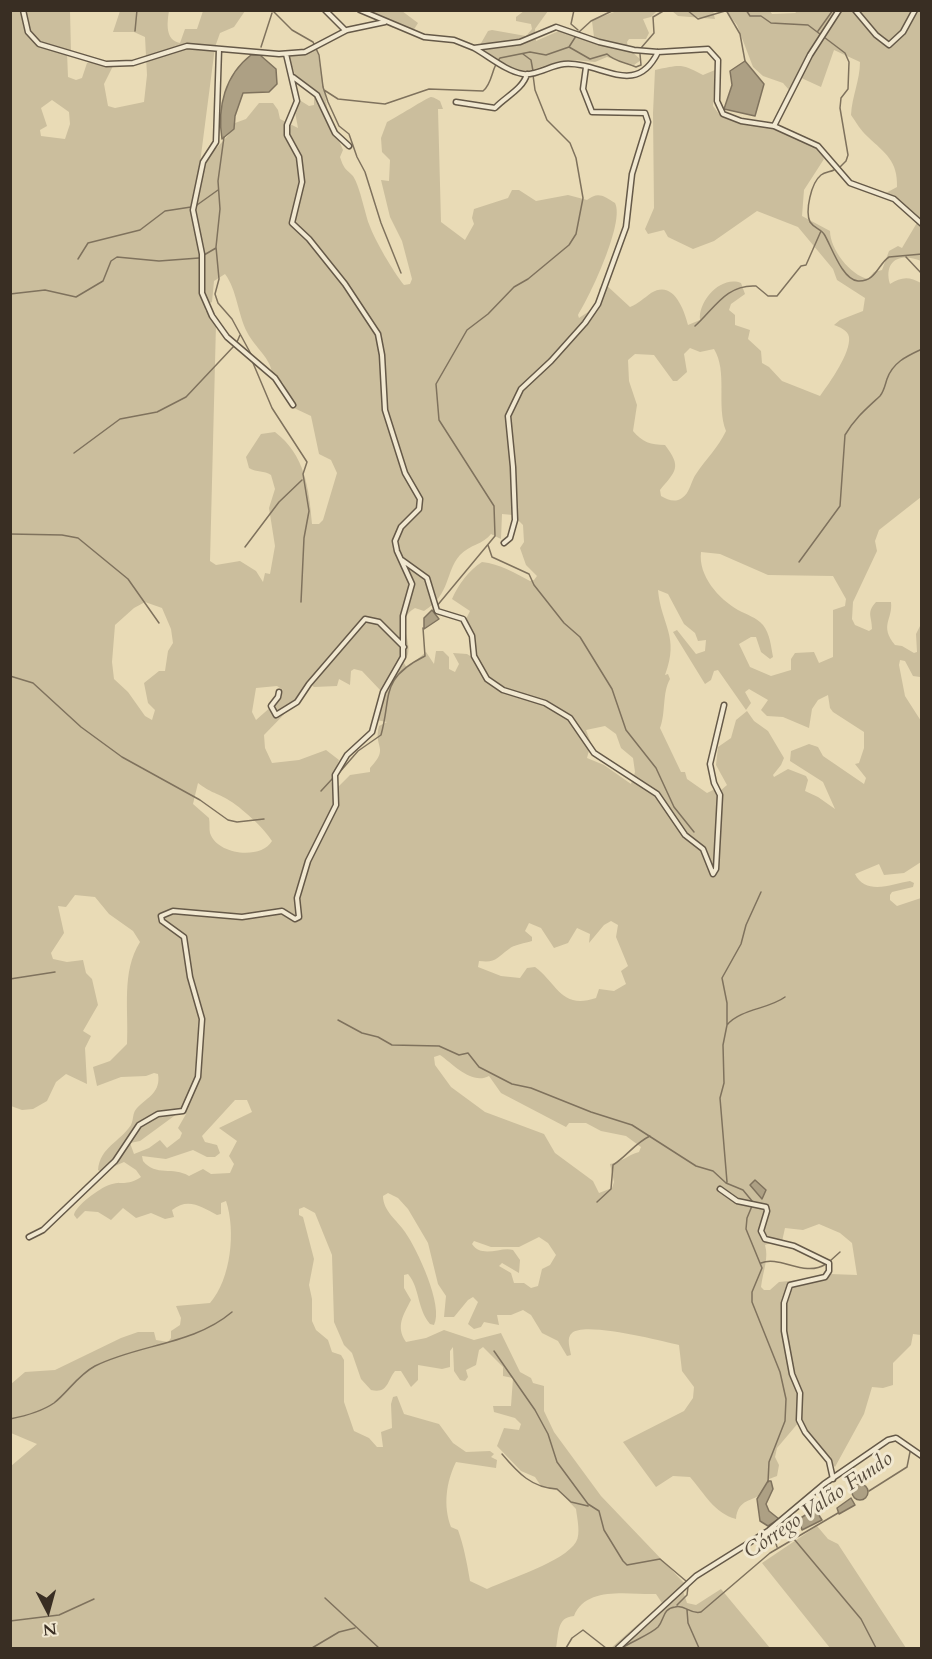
<!DOCTYPE html>
<html>
<head>
<meta charset="utf-8">
<style>
  body { margin:0 }
  #map { position:relative; width:932px; height:1659px; overflow:hidden; background:#e9dbb6; font-family:Cardo,serif }
  canvas { display:block }
  .frame { position:absolute; inset:0; border:12px solid #392e23; pointer-events:none }
  .north { position:absolute; left:18px; top:1581px; width:60px; height:60px; -webkit-text-stroke:4px #f1e8d0; paint-order:stroke; rotate:174deg; font-size:16px; font-weight:700; line-height:24px; text-align:center; color:#392e23 }
  .north::after { content:''; display:block; margin:auto; width:21px; height:27px; background:#392e23; clip-path:polygon(50% 0,100% 100%,50% 72%,0 100%) }
</style>
</head>
<body>
<div id="map">
<canvas width="932" height="1659"></canvas>
<div class="frame"></div>
<div class="north">N</div>
</div>
<script>
const ctx = document.querySelector('canvas').getContext('2d');
ctx.lineJoin = 'round';
function paint(path, color) { ctx.fillStyle = color; ctx.fill(path, 'evenodd'); }
function stroke(path, color, width, dash) { ctx.strokeStyle = color; ctx.lineWidth = width; ctx.lineCap = dash ? 'butt' : 'round'; ctx.setLineDash(dash || []); ctx.stroke(path); }
function drawText(font, color, halo, rows, align = 'center') {
  ctx.font = font + ' Cardo,serif'; ctx.lineWidth = 6; ctx.setLineDash([]); ctx.textBaseline = 'middle'; ctx.strokeStyle = halo; ctx.fillStyle = color; for (const [text, x, y, turn = 0] of rows) {
    ctx.save(); ctx.translate(x, y); ctx.rotate((+turn || 0) * Math.PI / 180); ctx.textAlign = isNaN(turn) ? turn : align; if (halo) ctx.strokeText(text, 0, 0); ctx.fillText(text, 0, 0); ctx.restore();
  }
}
paint(new Path2D(`
  M794 10 921 11V261C901 252 883 260 890 284 901 277 909 276 921 283V497L879 530 875 541 877 551 853 602 852 619 855 625 869 631 872 629C872 616 866 613 876 602H891C893 620 879 625 895 645L902 646 914 653 917 652 916 634 921 624V686L920 677 913 676 905 661 900 660 899 665 905 696 921 721V862L904 873 884 875 879 864 855 874C866 896 892 884 910 881L914 883 913 887 892 892 890 895V900L897 906 921 898V1335L913 1334 911 1345 893 1363V1385L883 1388 872 1387 864 1414 835 1467 800 1428 799 1422 777 1448 775 1457 779 1465 777 1476 769 1479C767 1483 764 1490 762 1493 753 1502 738 1498 736 1519 714 1513 705 1494 690 1477L673 1476 656 1487 623 1442 684 1411 693 1398 694 1387 682 1371 679 1345C662 1341 584 1321 572 1333 566 1338 570 1348 571 1355L567 1356 558 1341 542 1333 531 1315 523 1310 511 1315H497L499 1325 484 1322 481 1327 474 1329 468 1324 478 1302 473 1297 468 1300 454 1317H444L446 1296 438 1284 428 1243 408 1209 398 1198 388 1193 383 1196C383 1211 397 1220 405 1232 417 1249 444 1306 434 1325L430 1324C417 1309 420 1288 408 1274L404 1275V1288L411 1300C404 1314 395 1326 406 1342L426 1338 444 1330 474 1340 501 1333 520 1372 531 1378 533 1383 544 1386V1411L554 1432 601 1496 685 1584 683 1591 687 1603 696 1605 721 1589 770 1648H611L662 1603 656 1594C631 1595 586 1585 574 1616 556 1617 559 1635 556 1648H11V1466L37 1444 11 1433V1384L25 1372 55 1370 121 1338 138 1332H154L156 1340 168 1342 171 1338V1331L180 1325 181 1318 176 1306 210 1303C231 1279 236 1231 226 1201L221 1203V1214L217 1215C202 1207 188 1197 172 1210L174 1217 165 1219 151 1213 136 1218 123 1208 111 1220 98 1212 85 1211 77 1219 74 1215C75 1206 100 1188 109 1185 122 1180 126 1187 141 1177L136 1170 124 1162 101 1172 98 1170C100 1147 120 1142 131 1125 134 1119 132 1113 137 1108 148 1097 161 1092 158 1074L154 1073 146 1076 121 1077 97 1086 93 1067 110 1061 127 1044C129 1011 121 972 140 942L133 931 109 914 95 897 75 895 66 907 58 906 64 933 51 953 53 959 67 962 83 960 86 973 92 979 98 1005 83 1031 91 1036 85 1048 87 1084 66 1074 56 1082 47 1101 33 1109 22 1110 11 1106V11H70L71 52H67L68 77 76 80 82 78 87 63 90 62 114 64 104 84 108 106 115 108 144 102 147 75 145 37 134 32H113L120 11H169C167 23 165 40 180 43L185 29H197L203 11H245L234 27 220 33 215 47 200 163 202 164 234 129 235 123 246 119 259 103H273L278 110 280 119 298 128 295 112 298 102 301 101 309 106 314 105V96L297 80 287 53 313 47 317 48 329 118 343 150 340 157C344 169 345 168 352 175 359 182 365 214 369 224 375 241 393 271 404 285L410 284 412 279 402 241 390 217 381 180 389 181 390 160 382 152 381 138 387 122C394 119 428 97 431 97 434 97 438 100 440 101L443 109H438L441 222 465 240 474 224 472 218 474 209 508 198 512 190H519L536 201 568 195 587 200C598 191 604 196 615 203 625 222 590 296 578 315L579 318C589 312 602 303 599 289L604 283 630 307C638 304 644 298 651 293 673 279 684 309 688 325L700 320C698 301 721 275 741 283L745 294 731 304 729 310 735 315V325L750 330 748 339 761 351 762 363 769 367 782 381 820 396C830 382 851 353 849 337 848 330 839 327 834 325L840 320 863 311 865 298 837 280 833 269 798 227 757 211 714 241 693 249 668 237 664 230 648 234 645 229 654 208 653 113 655 70C681 65 680 63 703 75L715 70 713 106 719 114 730 120 780 129 819 148 824 159 804 190 802 216 830 231C830 249 850 275 868 279L874 272 882 270 889 251 898 246 902 248 918 221 893 198 884 194 897 187C898 161 885 153 868 137 861 131 856 122 851 115 852 96 860 80 860 62L834 50 821 87 797 76 789 90 783 83 763 76 753 67 737 25 726 11H770L772 14 796 13ZM52 100 69 112 70 124 65 139 41 136 40 130 47 126 41 108ZM225 274C237 290 238 315 247 332 255 348 272 359 272 375L283 383 294 408 311 416 319 454 331 460 337 473 323 520 319 524H312C309 488 305 455 275 432L261 434 246 457 249 468C257 473 264 470 271 475L275 489 269 508 275 546 270 574 265 573 263 582 256 571 240 561 216 565 210 561 216 324 205 310V306L212 302 214 281ZM690 348 700 352 714 349C728 372 716 405 726 431 718 448 706 459 696 474 691 481 690 493 682 498 675 503 668 500 661 496L660 490C676 471 682 467 665 445 651 445 642 442 633 431L637 405 629 381 628 360 635 354 654 355 673 381H677L687 372 684 354ZM502 514 513 515 523 525 524 542 520 548 526 565 537 576 534 580 530 581C515 573 500 564 482 562 469 570 458 585 452 599L470 611 465 621 475 635V659L467 654 453 653 459 664 455 672 449 669V657L443 651H436L434 664 426 652 407 668 404 663C405 660 407 657 408 654 412 640 395 619 415 608L424 611C451 594 445 572 460 555 469 545 484 544 491 534L501 539ZM701 552 720 554 768 575 833 576 846 599 845 606 833 610V657L819 663 814 652 795 653 791 659V670L771 676 750 667 739 644 751 637H756L761 652 770 659 773 657C771 646 770 634 763 625 756 617 747 615 738 610 719 599 698 576 701 552ZM658 590 668 594 684 624 695 633 698 641 706 640 705 651 696 654 677 630 673 632 705 684 711 680 714 671 718 670 746 710 751 703 745 692 749 689 768 700 761 710 767 716 783 717 809 728 812 709 818 700 828 695 830 708 833 712 864 732V748L859 763 855 764 866 778 864 784 823 756 818 747 809 744 791 751 790 761 823 782 835 809 818 797 805 791 808 780 806 776 788 769 774 777 773 775 781 765 784 758 768 731 754 721 747 711 736 720 731 738 718 747 716 765 727 785 720 791 713 790 707 793 687 779 685 772H681L660 728C666 713 662 693 670 679L668 674 665 675C680 636 661 625 658 590ZM145 602 162 608 171 629 173 643 168 651 165 671H159L144 683 148 703 155 710 152 720 145 716 128 692 114 679 112 662 115 625 134 608ZM354 669 362 671 381 691 376 720 387 722 379 726C373 748 390 747 370 768V772L350 775 338 787 331 782 339 760 326 750 299 760 272 763 265 748 264 735 298 700 309 683 314 687 337 686 339 679 350 685 351 671ZM277 686 283 690 281 698 256 720 252 712 256 688ZM605 726 616 734 621 748 633 758 635 772 631 784 604 765 587 758 591 743 586 730ZM198 783C211 793 215 792 227 799 241 807 264 828 272 841 261 860 217 855 210 833 209 829 210 823 209 818L193 804ZM611 921 618 925 616 937 628 966 621 971 626 984 614 991 599 989 596 998C561 1010 557 983 535 967L527 968 520 978 501 976 478 967 479 961C497 963 496 958 509 949 513 945 526 943 532 941V937L525 931 529 923 541 928 554 948 568 943 577 928 590 934 589 943 604 925ZM440 1055C454 1065 472 1085 489 1076L501 1093 566 1127 569 1123H586L601 1131 626 1136 641 1147 639 1152C628 1155 622 1162 610 1164L614 1182 612 1188 599 1193 593 1181 555 1153 544 1134 485 1112 451 1087 435 1065 434 1057ZM235 1100H247L252 1112 219 1128 237 1141 229 1156 234 1164 230 1173 211 1174 203 1169 189 1176C173 1166 156 1177 143 1161L142 1156 166 1159 193 1150 207 1157H215L220 1153 217 1145 205 1142 202 1136ZM185 1108 186 1114 178 1128 182 1133 180 1138 167 1148 160 1140 149 1148 134 1154 130 1143 140 1141ZM304 1207 315 1213 332 1255 334 1322 344 1345 352 1353 361 1379 371 1390C388 1394 387 1381 395 1371H401L411 1387 418 1380V1365L442 1369 450 1367V1351L453 1347 454 1371 460 1380 465 1381 468 1377 466 1370 476 1365 479 1350 483 1347 503 1367V1376L513 1378 511 1406H493L494 1412 515 1418 521 1424 519 1430 504 1428 497 1446 521 1471 535 1477 541 1486 559 1491 576 1509C577 1518 581 1534 576 1542 564 1562 508 1579 487 1589L470 1581C467 1563 464 1547 458 1530L451 1527C443 1506 446 1482 456 1462L496 1468 497 1460 491 1457 494 1454 490 1451 466 1452 453 1443 439 1424 404 1414 397 1396 393 1397 391 1404 392 1428 381 1432 383 1447H377L369 1438 354 1431 344 1402V1360L341 1355 332 1352 328 1340 316 1330 312 1321V1299L309 1285 314 1259 303 1217 299 1215V1209ZM819 1224 840 1233 852 1243 857 1275 830 1274 825 1271 819 1278 779 1282 770 1290H764L761 1287C763 1271 769 1258 765 1245L770 1243 781 1246 785 1228 803 1230ZM539 1237 548 1243 556 1255 550 1265 542 1269 538 1286 531 1288 524 1283H514L511 1273 499 1266 502 1263 519 1273 520 1260 513 1250C502 1246 482 1259 472 1244L474 1241 491 1247H519Z
  M357 11H402L418 23 413 31 393 28Z
  M524 11H548L535 29 536 41 561 30 588 39 594 37 592 21 595 19 617 11H657L651 17 643 19 649 33 646 39H629L627 42 628 48 641 60 634 65 607 57 595 62 575 60 556 62 529 71 512 69 469 46 480 45 488 31 492 30 526 36 532 29 531 24 516 21V17Z
  M672 11H713L715 19 678 16Z
  M817 1526 828 1539 838 1544 906 1648H830L762 1563Z`), '#cbbe9d');
const water = new Path2D(`
  M251 55H260L276 69 277 84 269 92 243 93 235 116 234 129 222 139C217 107 225 75 251 55Z
  M745 61 764 84 755 116 724 109 732 85 730 71Z
  M432 610 439 619 424 629V618Z
  M755 1180 766 1190 762 1199 750 1185Z
  M768 1481H771L773 1489 766 1504 769 1511 779 1519 768 1526 760 1521 757 1499Z
  M852 1492a8 8 0 1 1 16 0a8 8 0 1 1-16 0Z
  M851 1498 855 1505 839 1514 837 1508Z
  M815 1509 822 1520 802 1530 799 1519Z`);
paint(water, '#ada084');
stroke(water, '#7f725d', 1.5);
stroke(new Path2D(`
  M272 10 292 30 313 42 319 55 323 87 328 102 339 126 349 134 357 157 365 172 381 223 401 273
  M574 10 571 24 578 30
  M687 10 698 19 725 11
  M726 10 740 34 745 61
  M746 10 750 16H761L771 23 808 25 845 53 849 62 848 89 841 98 840 108 848 155 846 161 838 169
  M135 31 137 10
  M818 31 833 10
  M579 32 591 21 614 10
  M261 47 272 13
  M569 47 576 36
  M641 48 654 33 653 17 665 10
  M523 54 531 60 533 71
  M324 90 338 99 385 104 429 89 483 91C493 83 491 68 500 58L530 52 546 55 569 47 590 59 607 54C615 62 625 62 636 67L641 65 640 54
  M224 137 218 181 220 209 216 247 219 279 215 294 218 303 232 319 252 356
  M834 170C830 172 825 172 821 175 811 183 805 211 810 222 814 228 821 229 824 234 831 245 842 280 858 281 876 282 878 264 889 257L922 254
  M197 205 218 190
  M204 255 216 248
  M906 257 922 274
  M78 259 88 243 140 230 165 211 191 207
  M10 294 45 290 76 297 103 281 111 261 117 257 159 261 199 258
  M695 326C714 309 726 284 756 286L768 296H777L801 266 806 265 821 231
  M237 342 240 335
  M253 363 272 408 307 462 303 474 309 511 304 538 301 602
  M74 453 120 419 157 412 186 397 234 346
  M10 534 62 535 78 538 128 579 159 623
  M488 545 492 557 529 574 534 585 564 623 580 637 612 689 626 730 656 768 674 807 694 832
  M245 547 279 502 302 480
  M799 562 840 506 845 435C855 418 866 409 880 396 884 391 885 385 887 379 893 362 907 356 922 349
  M436 607 495 536 494 506 439 420 436 384 467 330 488 314 514 287 528 279 569 245 576 234 583 198 576 158 570 143 547 120 535 90 533 75
  M10 676 33 683 81 727 122 757 200 800 228 820 237 822 264 819
  M338 774 358 751 381 735C392 696 379 679 425 656L423 628
  M321 791 333 778
  M10 979 55 972
  M338 1020 362 1033 378 1037 392 1045 439 1046 459 1055 468 1053 479 1067 512 1084 531 1088 591 1112 632 1125 696 1166 713 1171 726 1183 743 1190 752 1201
  M727 1025C740 1009 769 1009 785 997
  M727 1182 720 1098 724 1083 723 1045 727 1025V1003L722 978 741 944 746 925 761 892
  M597 1202 611 1189 613 1165C627 1156 635 1143 650 1136
  M752 1206 747 1218 746 1229 762 1268 752 1292V1302L780 1372 786 1399 785 1421 769 1462 768 1482
  M830 1261 840 1252
  M761 1263C780 1255 804 1278 826 1264
  M494 1351 535 1410 548 1434 557 1462 588 1504 599 1511 604 1530 623 1561 627 1565 660 1559 686 1581
  M10 1419C25 1416 41 1412 54 1403 68 1392 78 1375 95 1366 139 1344 193 1345 232 1312
  M502 1454C518 1473 532 1488 557 1489L571 1502 588 1506
  M869 1491 907 1467 910 1452
  M772 1531 777 1547
  M794 1539 861 1619 876 1648
  M325 1598 379 1648
  M677 1605 687 1595 688 1587
  M687 1610 688 1623 699 1648
  M10 1621 59 1615 94 1599
  M312 1648 339 1632 355 1628
  M566 1648 572 1638 583 1630 606 1648
  M622 1648C631 1642 651 1634 658 1627 665 1619 662 1609 675 1607 685 1604 690 1615 701 1612L770 1553 838 1513`), '#7f725d', 1.5);
const street = new Path2D(`
  M23 10 28 32 39 44 106 64 133 63 187 46 279 54 305 52 347 30 385 22
  M325 10 345 30
  M360 10 424 37 454 40 474 48 520 42 556 27 599 42 634 50 658 52 708 49 718 60 717 101 723 114 741 121 774 126 818 146 850 183 894 199 922 224
  M855 10 876 35 889 45 903 32 915 10
  M474 48C490 57 506 71 523 74 536 76 551 65 564 64 601 61 635 99 658 52
  M219 49 216 142 203 162 193 210 202 254V293L212 316 227 337 275 378 293 405
  M293 77 317 95 335 133 349 146
  M456 102 495 108C505 97 523 89 527 74
  M774 126 810 55 839 10
  M504 543 510 538 515 520 513 467 508 416 521 389 551 361 585 323 598 304 626 227 632 174 648 122 645 113 592 112 583 89 586 67
  M402 560 427 578 437 611 463 619 472 636 474 656 487 679 503 690 545 703 570 718 594 753 657 794 685 835 703 849 713 874 716 869 720 795 714 783 710 764 724 705
  M279 692 278 697 271 706 276 715 297 702 309 684 365 619 379 622 404 647
  M720 1189 737 1201 766 1207 767 1211 761 1231 765 1239 794 1246 829 1263V1271L825 1277 790 1285 784 1303V1331L792 1374 800 1393 799 1420 805 1432 829 1461 833 1479
  M29 1237 43 1230 115 1161 139 1125 158 1114 183 1111 198 1077 202 1019 190 977 184 937 162 921 161 916 173 911 242 917 282 911 295 919 299 917 297 898 308 861 336 805 335 775 347 755 372 732 383 692 403 657V616L412 584 397 551 395 541 401 527 419 509 420 499 405 473 385 410 382 355 378 334 345 284 309 239 292 223 302 182 299 157 287 135V125L297 101 286 54
  M618 1648 696 1576 768 1531 824 1484 888 1440 896 1438 922 1456`);
stroke(street, '#655948', 7);
stroke(street, '#f1e8d0', 4);
drawText('italic 21px', '#564a3b', '#f1e8d0', [
  ["Córrego Valão Fundo",819,1506,-34]
]);
</script>
</body>
</html>
